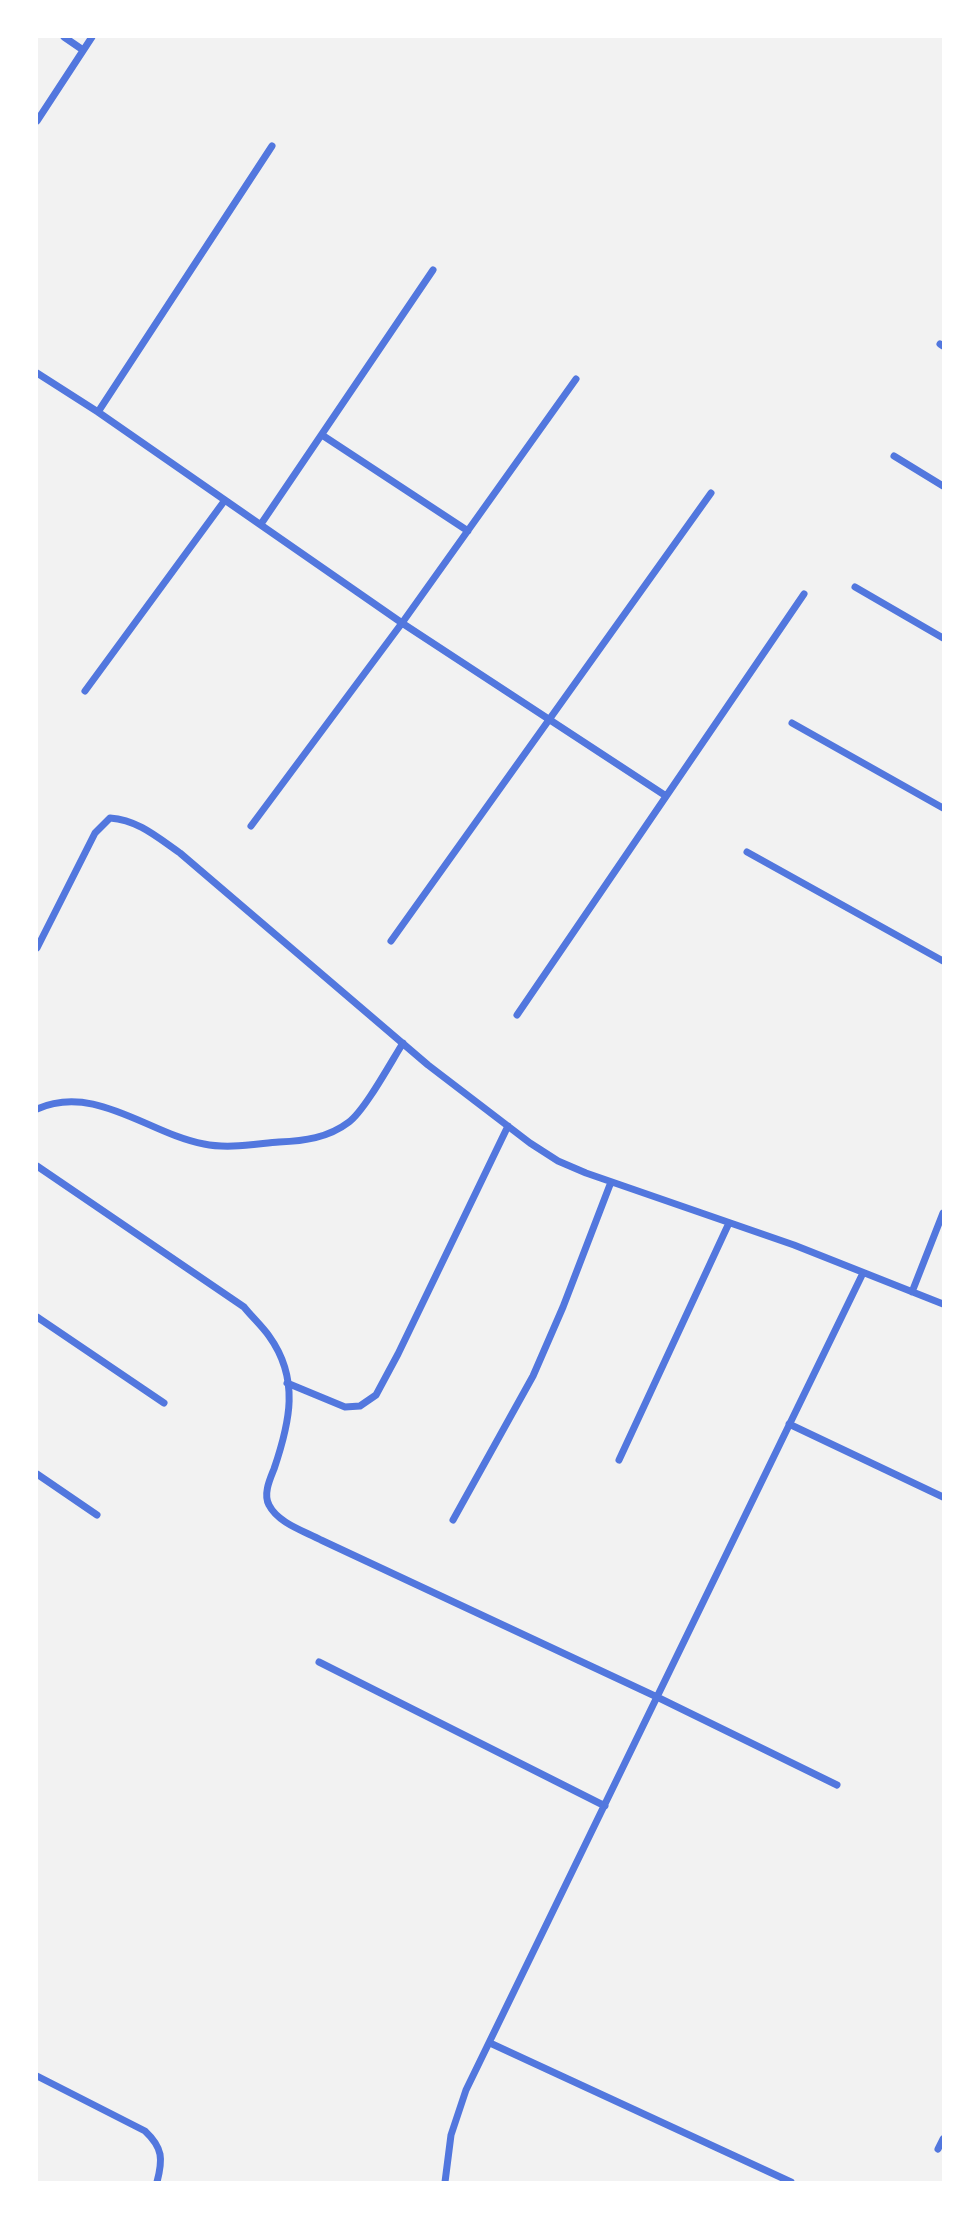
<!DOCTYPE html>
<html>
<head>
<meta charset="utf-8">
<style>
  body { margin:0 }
  #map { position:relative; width:980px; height:2219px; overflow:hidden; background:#f2f2f2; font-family:Overpass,sans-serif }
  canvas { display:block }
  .frame { position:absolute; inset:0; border:38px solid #fff; pointer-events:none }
</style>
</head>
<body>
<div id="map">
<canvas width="980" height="2219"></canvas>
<div class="frame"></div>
</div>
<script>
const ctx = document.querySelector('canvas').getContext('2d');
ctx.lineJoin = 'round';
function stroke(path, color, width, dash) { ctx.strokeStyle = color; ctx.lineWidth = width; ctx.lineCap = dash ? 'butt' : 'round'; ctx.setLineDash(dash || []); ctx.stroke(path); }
stroke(new Path2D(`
  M64 37 83 50
  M37 121 92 37
  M940 344 943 346
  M37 373 98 412 402 623 666 796
  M98 412 272 146
  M322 435 468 531
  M894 456 943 486
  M261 524 433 270
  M855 587 943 638
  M85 691 225 500
  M792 723 943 808
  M251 826 402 623 576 379
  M747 852 943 961
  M391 941 711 493
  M37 948 95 833 110 818C138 820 157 837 180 853L428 1065 530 1143 558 1161 586 1173 794 1245 943 1304
  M517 1015 804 594
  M37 1109C95 1083 149 1134 204 1144 228 1149 255 1144 279 1142 304 1141 328 1138 349 1122 365 1110 391 1062 403 1043
  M37 1166 244 1307C252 1317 262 1326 269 1336 300 1379 290 1422 274 1469 270 1479 263 1494 269 1505 278 1523 304 1531 321 1540L657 1697 837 1785
  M912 1292 943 1213
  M37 1317 164 1403
  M287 1383 345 1407 360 1406 376 1395 398 1354 508 1126
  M789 1424 943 1497
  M619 1460 729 1223
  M37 1474 97 1515
  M453 1520 533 1376 563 1307 611 1182
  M319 1662 605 1806
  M490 2043 791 2182
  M37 2076 145 2131C163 2148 163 2159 157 2182
  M938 2149 943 2139
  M445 2182 451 2135 466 2090 863 1273`), '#5277de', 7);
</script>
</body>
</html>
